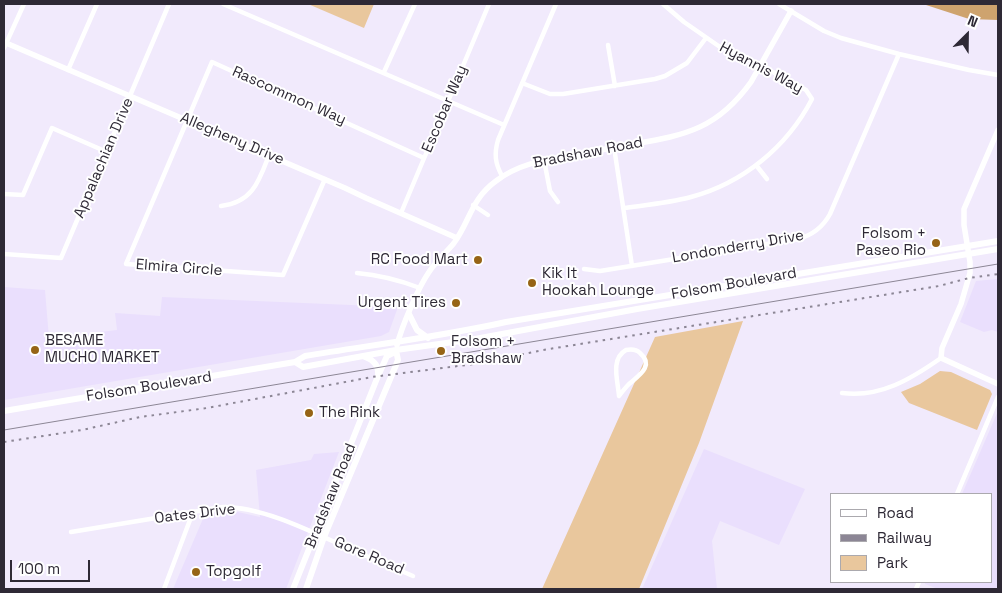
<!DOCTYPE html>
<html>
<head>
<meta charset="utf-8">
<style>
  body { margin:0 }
  #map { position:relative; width:1002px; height:593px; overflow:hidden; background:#f1eafc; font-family:"Space Grotesk",sans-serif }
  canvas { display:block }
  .frame { position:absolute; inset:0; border:5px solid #2e2935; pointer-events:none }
  .legend { position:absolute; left:830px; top:493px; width:162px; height:90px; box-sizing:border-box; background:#fff; border:1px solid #aba9ae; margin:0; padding:6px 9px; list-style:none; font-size:15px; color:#2e2935 }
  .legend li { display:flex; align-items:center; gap:10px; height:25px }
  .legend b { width:25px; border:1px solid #aba9ae }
  .north { position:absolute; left:942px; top:10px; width:50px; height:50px; -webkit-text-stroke:4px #fff; paint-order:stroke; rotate:23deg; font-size:14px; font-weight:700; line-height:20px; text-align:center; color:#2e2935 }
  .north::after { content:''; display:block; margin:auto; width:18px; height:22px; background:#2e2935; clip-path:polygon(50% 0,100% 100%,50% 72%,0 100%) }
  .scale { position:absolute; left:10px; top:560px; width:80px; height:22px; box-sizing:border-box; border:2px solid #2e2935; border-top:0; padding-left:6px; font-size:15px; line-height:18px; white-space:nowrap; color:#2e2935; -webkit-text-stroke:4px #fff; paint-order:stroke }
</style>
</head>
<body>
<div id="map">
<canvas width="1002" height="593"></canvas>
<div class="frame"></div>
<ul class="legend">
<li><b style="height:6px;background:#fff"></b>Road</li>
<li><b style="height:6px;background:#8c8695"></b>Railway</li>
<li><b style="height:14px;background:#e9c79d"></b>Park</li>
</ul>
<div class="north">N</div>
<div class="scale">100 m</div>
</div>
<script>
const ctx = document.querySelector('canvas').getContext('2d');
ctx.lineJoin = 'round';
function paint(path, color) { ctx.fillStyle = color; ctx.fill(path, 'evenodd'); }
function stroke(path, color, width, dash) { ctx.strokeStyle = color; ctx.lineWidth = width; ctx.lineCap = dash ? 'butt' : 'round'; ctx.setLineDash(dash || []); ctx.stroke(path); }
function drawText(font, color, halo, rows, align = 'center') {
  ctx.font = font + ' "Space Grotesk",sans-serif'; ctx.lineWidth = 4; ctx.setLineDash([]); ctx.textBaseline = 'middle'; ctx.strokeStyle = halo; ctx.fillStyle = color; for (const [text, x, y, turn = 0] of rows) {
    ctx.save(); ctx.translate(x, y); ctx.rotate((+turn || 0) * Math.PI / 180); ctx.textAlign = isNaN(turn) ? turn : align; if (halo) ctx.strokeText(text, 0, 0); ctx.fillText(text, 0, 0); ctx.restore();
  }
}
paint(new Path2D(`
  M998 279V332L992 330 984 332 960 322 976 281Z
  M4 287 45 290 49 338 117 330 115 313 160 316 162 297 398 307 389 332 381 336 4 400Z
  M998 411V589H938L925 584V582H991V494H962Z
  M704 449 805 489 779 545 720 521 712 541 717 589H642Z
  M339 452 286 589H173L205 514 229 510 260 517 256 470 311 460 314 454Z`), '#eadffd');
paint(new Path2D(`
  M308 4H374L364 28Z
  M743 321 699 443 639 589H542L655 337Z
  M940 371 951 372 990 390 992 394 977 430 909 403 901 392 920 384Z`), '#e9c79d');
paint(new Path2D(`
  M923 4H998V20L969 19Z`), '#cea36e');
stroke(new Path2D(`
  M223 4 504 125
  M779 4 824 31 841 38 899 54 969 70 998 75
  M608 45 615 86
  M4 48 24 4
  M68 70 97 4
  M384 72 415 4
  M522 83 550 94H563L655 79 665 76 687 63 706 38
  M614 147 632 266
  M544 160 550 191 558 202
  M756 165 767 179
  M502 176C495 163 494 154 498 140L556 4
  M325 179 283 275 126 264 212 62 424 158
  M4 194 23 195 52 128 107 152
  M473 205 488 215
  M221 206C253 202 259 181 269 155
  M624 208C646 205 669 203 691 197 743 183 787 147 812 99L806 90 738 53 720 47 684 22 663 4
  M401 213 489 4
  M4 254 61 258 169 4
  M584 269 600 271 798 239C813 235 823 227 830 214L899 54
  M357 273C380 275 399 280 420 288
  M626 350C631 349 636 349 640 353 655 366 638 376 629 384 625 388 622 392 619 396 618 381 610 359 626 350Z
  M842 393C880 398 911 379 941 358
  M957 494 998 397
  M71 532 223 507C264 507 312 532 350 549 371 558 392 567 413 576
  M164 589 193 512
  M916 589 919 582`), '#fff', 4.5);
stroke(new Path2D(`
  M6 43 345 188 366 198 457 238
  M998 130 964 209V225L970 262V273L961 304 942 348 941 358 998 384
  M397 345C402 326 418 288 429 272 436 261 446 253 454 243 470 221 471 199 496 181 517 165 542 160 567 156 589 152 612 148 634 144 687 135 718 128 751 82L791 11`), '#fff', 5.5);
stroke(new Path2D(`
  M409 314 417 330 428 338
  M365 357C374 360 379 366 378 376
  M295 362 303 367 396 350 475 339 637 309 998 249
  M4 411 295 362 305 356C372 345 439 337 506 322L998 241
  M293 589 378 376 387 356 393 353
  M306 589 324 537 396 365 398 360 396 350`), '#fff', 6);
stroke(new Path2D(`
  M4 430 998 264`), '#8c8695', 1);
stroke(new Path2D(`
  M4 442 82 430 140 417 207 408 372 377 474 364 543 350 939 286 969 278 998 274`), '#8c8695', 2, [2.5, 5]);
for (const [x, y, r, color] of [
  [936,243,5,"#966416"],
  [478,260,5,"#966416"],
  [532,283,5,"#966416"],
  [456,303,5,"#966416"],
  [35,350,5,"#966416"],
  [441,351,5,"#966416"],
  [309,413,5,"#966416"],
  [196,572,5,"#966416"]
]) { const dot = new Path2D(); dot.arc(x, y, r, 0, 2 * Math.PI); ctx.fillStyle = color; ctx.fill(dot); stroke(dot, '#fff', 2); }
drawText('15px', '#2e2935', '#fff', [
  ["Hyannis Way",761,68,28],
  ["Rascommon Way",289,96,24],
  ["Escobar Way",445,109,-67],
  ["Allegheny Drive",232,139,23],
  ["Bradshaw Road",588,153,-11],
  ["Appalachian Drive",104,158,-67],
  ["Londonderry Drive",738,247,-10],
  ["Elmira Circle",179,268,4],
  ["Folsom Boulevard",734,284,-10],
  ["Folsom Boulevard",149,387,-9],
  ["Bradshaw Road",331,496,-68],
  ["Oates Drive",195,514,-7],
  ["Gore Road",369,556,23]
]);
drawText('15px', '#2e2935', '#fff', [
  ["Folsom +",926,234,"right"],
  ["Paseo Rio",926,251,"right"],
  ["RC Food Mart",468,260,"right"],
  ["Kik It",542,274],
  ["Hookah Lounge",542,291],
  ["Urgent Tires",446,303,"right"],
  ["BESAME",45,341],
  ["MUCHO MARKET",45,358],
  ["Folsom +",451,342],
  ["Bradshaw",451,359],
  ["The Rink",319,413],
  ["Topgolf",206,572]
], 'left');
</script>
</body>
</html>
